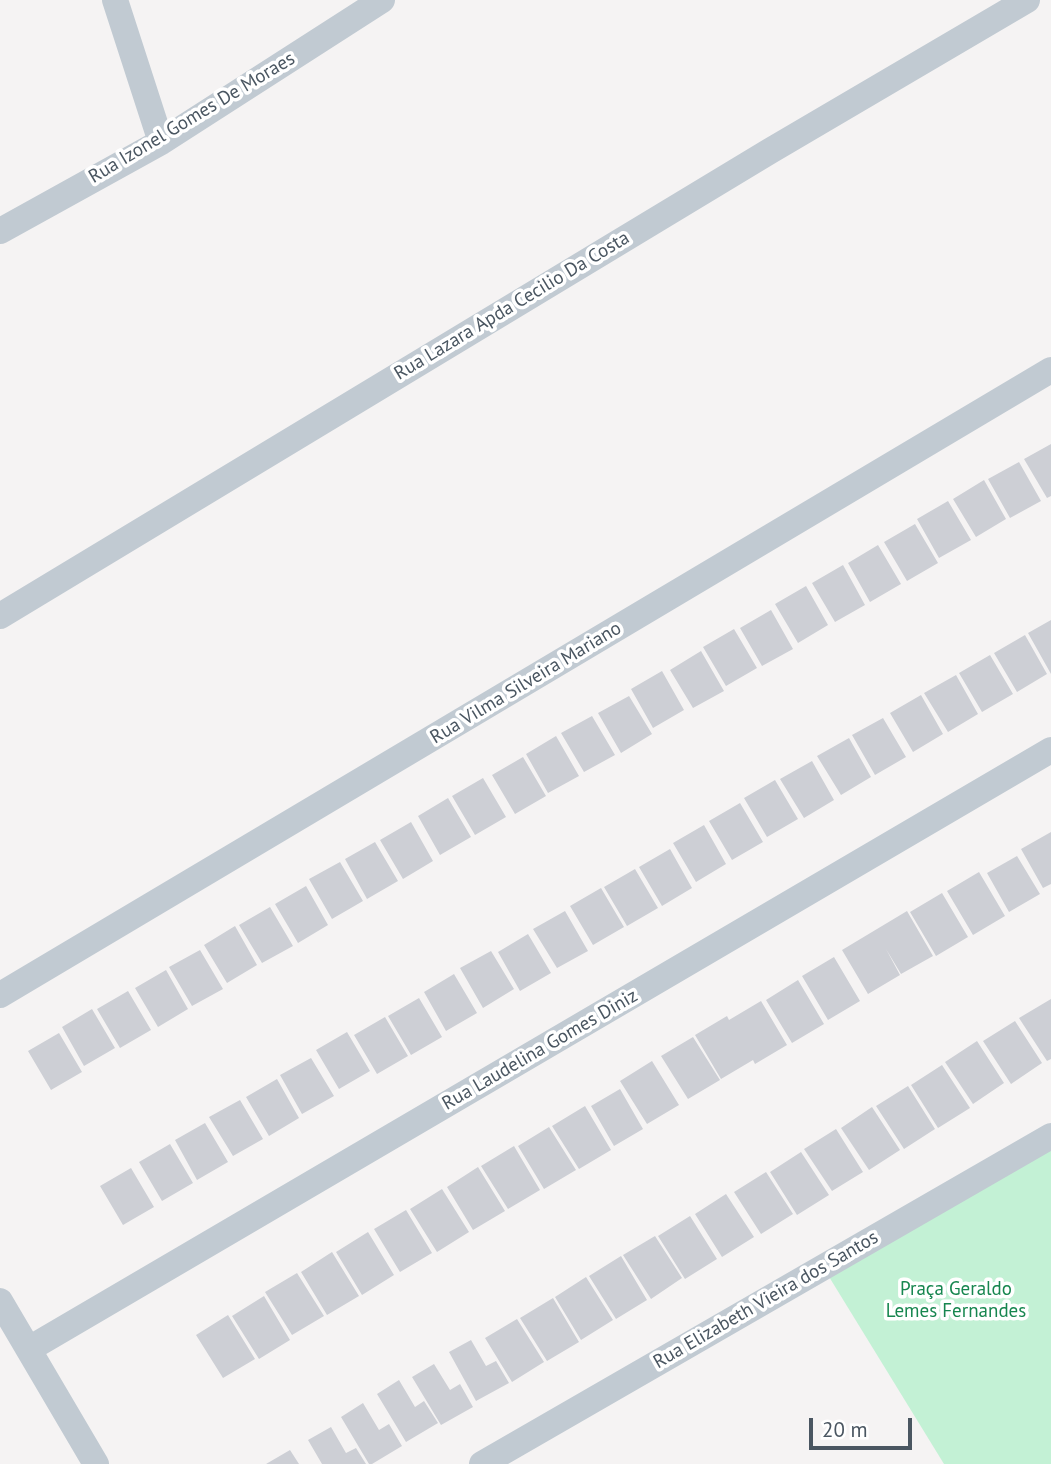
<!DOCTYPE html>
<html>
<head>
<meta charset="utf-8">
<style>
  body { margin:0 }
  #map { position:relative; width:1051px; height:1464px; overflow:hidden; background:#f5f3f3; font-family:"PT Sans",sans-serif }
  canvas { display:block }
  .scale { position:absolute; left:809px; top:1418px; width:103px; height:32px; box-sizing:border-box; border:4px solid #4a5661; border-top:0; padding-left:9px; font-size:21px; line-height:24px; white-space:nowrap; color:#4a5661; -webkit-text-stroke:5px #fff; paint-order:stroke }
</style>
</head>
<body>
<div id="map">
<canvas width="1051" height="1464"></canvas>
<div class="scale">20 m</div>
</div>
<script>
const ctx = document.querySelector('canvas').getContext('2d');
ctx.lineJoin = 'round';
function paint(path, color) { ctx.fillStyle = color; ctx.fill(path, 'evenodd'); }
function stroke(path, color, width, dash) { ctx.strokeStyle = color; ctx.lineWidth = width; ctx.lineCap = dash ? 'butt' : 'round'; ctx.setLineDash(dash || []); ctx.stroke(path); }
function drawText(font, color, halo, rows, align = 'center') {
  ctx.font = font + ' "PT Sans",sans-serif'; ctx.lineWidth = 7; ctx.setLineDash([]); ctx.textBaseline = 'middle'; ctx.strokeStyle = halo; ctx.fillStyle = color; for (const [text, x, y, turn = 0] of rows) {
    ctx.save(); ctx.translate(x, y); ctx.rotate((+turn || 0) * Math.PI / 180); ctx.textAlign = isNaN(turn) ? turn : align; if (halo) ctx.strokeText(text, 0, 0); ctx.fillText(text, 0, 0); ctx.restore();
  }
}
paint(new Path2D(`
  M1051 1136V1464H944L823 1267Z`), '#c3f1d5');
paint(new Path2D(`
  M1051 444V496L1047 498 1024 459Z
  M1019 462 1041 501 1010 518 988 479Z
  M984 480 1006 519 976 537 953 499Z
  M948 501 971 540 939 558 917 519Z
  M915 524 938 563 907 581 884 542Z
  M878 545 901 584 870 602 848 563Z
  M843 565 865 605 835 622 812 583Z
  M806 586 828 625 798 643 775 604Z
  M771 610 793 649 762 666 740 628Z
  M1051 620V674L1028 633Z
  M734 629 757 668 726 686 703 647Z
  M1025 635 1047 674 1017 692 994 653Z
  M701 651 724 691 693 708 670 670Z
  M990 655 1013 694 982 712 959 673Z
  M662 671 684 710 653 728 631 689Z
  M956 675 978 714 948 732 924 693Z
  M921 695 943 734 913 752 890 713Z
  M629 696 652 734 621 753 598 713Z
  M592 716 615 755 584 772 561 733Z
  M883 718 906 757 875 775 852 735Z
  M556 736 579 776 548 793 526 754Z
  M849 738 871 777 841 795 817 756Z
  M523 757 546 796 515 814 492 775Z
  M812 761 834 800 804 818 780 779Z
  M483 778 506 817 475 835 452 796Z
  M775 780 798 819 767 837 744 798Z
  M448 798 471 837 440 855 418 816Z
  M740 803 763 842 732 860 709 821Z
  M411 822 433 861 403 879 380 840Z
  M704 825 726 864 696 882 673 843Z
  M1051 832V884L1043 888 1021 849Z
  M375 842 398 881 367 899 345 859Z
  M670 849 692 888 662 906 639 867Z
  M1017 856 1040 894 1009 912 987 873Z
  M340 862 363 901 332 919 309 879Z
  M635 869 658 908 627 926 604 887Z
  M979 872 1005 916 973 935 947 891Z
  M306 886 328 925 298 943 275 904Z
  M601 888 624 927 593 945 570 906Z
  M942 893 968 937 936 956 910 912Z
  M270 907 293 946 262 963 239 925Z
  M565 911 588 951 557 968 533 929Z
  M907 911 933 956 901 974 886 949 900 975 868 994 842 950Z
  M235 926 257 965 227 983 204 945Z
  M528 934 551 973 520 991 498 952Z
  M200 950 223 989 192 1006 169 967Z
  M491 951 514 989 483 1008 460 968Z
  M834 957 860 1001 828 1020 802 976Z
  M166 970 188 1009 158 1027 135 988Z
  M454 974 477 1013 446 1031 424 992Z
  M798 980 824 1024 792 1043 766 1000Z
  M128 991 151 1030 120 1048 97 1009Z
  M419 998 442 1037 411 1055 388 1016Z
  M1051 999V1059L1047 1061 1019 1018Z
  M761 1001 787 1045 755 1064 753 1060 721 1079 695 1035 727 1016 729 1020Z
  M92 1009 115 1048 84 1066 62 1027Z
  M385 1017 408 1056 377 1074 354 1035Z
  M1015 1021 1042 1063 1011 1084 983 1041Z
  M347 1032 370 1071 339 1089 316 1050Z
  M59 1033 82 1072 51 1090 28 1051Z
  M693 1037 720 1080 688 1099 661 1056Z
  M977 1041 1004 1083 973 1104 945 1062Z
  M311 1058 334 1096 302 1114 280 1075Z
  M652 1061 679 1105 647 1124 620 1081Z
  M942 1065 970 1108 938 1128 911 1085Z
  M277 1079 299 1118 269 1136 246 1097Z
  M908 1086 935 1129 904 1149 876 1106Z
  M620 1089 643 1129 614 1146 591 1106Z
  M240 1100 263 1139 233 1156 209 1117Z
  M585 1106 611 1150 579 1169 552 1126Z
  M872 1107 900 1150 869 1170 841 1128Z
  M205 1123 228 1162 197 1180 175 1140Z
  M549 1127 576 1170 544 1189 518 1146Z
  M836 1129 863 1172 832 1191 804 1149Z
  M170 1144 193 1183 162 1201 139 1162Z
  M514 1146 540 1190 508 1209 481 1166Z
  M801 1152 829 1195 797 1215 770 1172Z
  M478 1167 505 1211 473 1230 447 1187Z
  M131 1168 154 1207 123 1225 100 1186Z
  M766 1172 793 1214 761 1234 734 1192Z
  M442 1189 469 1232 437 1252 410 1209Z
  M726 1194 754 1237 722 1257 695 1214Z
  M406 1210 432 1253 400 1272 374 1229Z
  M690 1216 717 1259 685 1279 658 1236Z
  M368 1232 394 1275 362 1295 336 1252Z
  M655 1236 682 1278 651 1299 623 1255Z
  M332 1252 359 1296 327 1315 301 1272Z
  M621 1256 647 1300 616 1319 589 1276Z
  M297 1273 324 1316 292 1335 265 1292Z
  M586 1277 613 1320 581 1340 555 1297Z
  M264 1296 290 1340 259 1359 232 1316Z
  M553 1298 579 1342 547 1361 520 1318Z
  M228 1315 255 1359 223 1378 196 1335Z
  M517 1319 544 1362 512 1382 485 1338Z
  M471 1340 486 1366 496 1361 509 1383 476 1401 449 1352Z
  M434 1364 450 1390 460 1384 473 1407 441 1425 412 1377Z
  M399 1380 415 1407 424 1401 438 1423 406 1442 377 1394Z
  M363 1403 379 1430 389 1424 402 1446 372 1464H369L341 1417Z
  M331 1427 346 1453 356 1448 366 1464H322L308 1440Z
  M290 1450 299 1464H266Z`), '#cdcfd5');
stroke(new Path2D(`
  M115 0 161 142
  M0 231 161 142 382 0
  M0 616 770 151 1027 0
  M0 995 1051 370
  M0 1301 96 1464
  M29 1349 1051 750
  M482 1464 1051 1136`), '#c1cad2', 26);
drawText('19px', '#4a5661', '#fff', [
  ["Rua Izonel Gomes De Moraes",192,118,-31],
  ["Rua Lazara Apda Cecilio Da Costa",512,306,-31],
  ["Rua Vilma Silveira Mariano",526,683,-31],
  ["Rua Laudelina Gomes Diniz",540,1050,-30],
  ["Rua Elizabeth Vieira dos Santos",766,1300,-30]
]);
drawText('19px', '#17864f', '#fff', [
  ["Praça Geraldo",956,1290],
  ["Lemes Fernandes",956,1312]
]);
</script>
</body>
</html>
